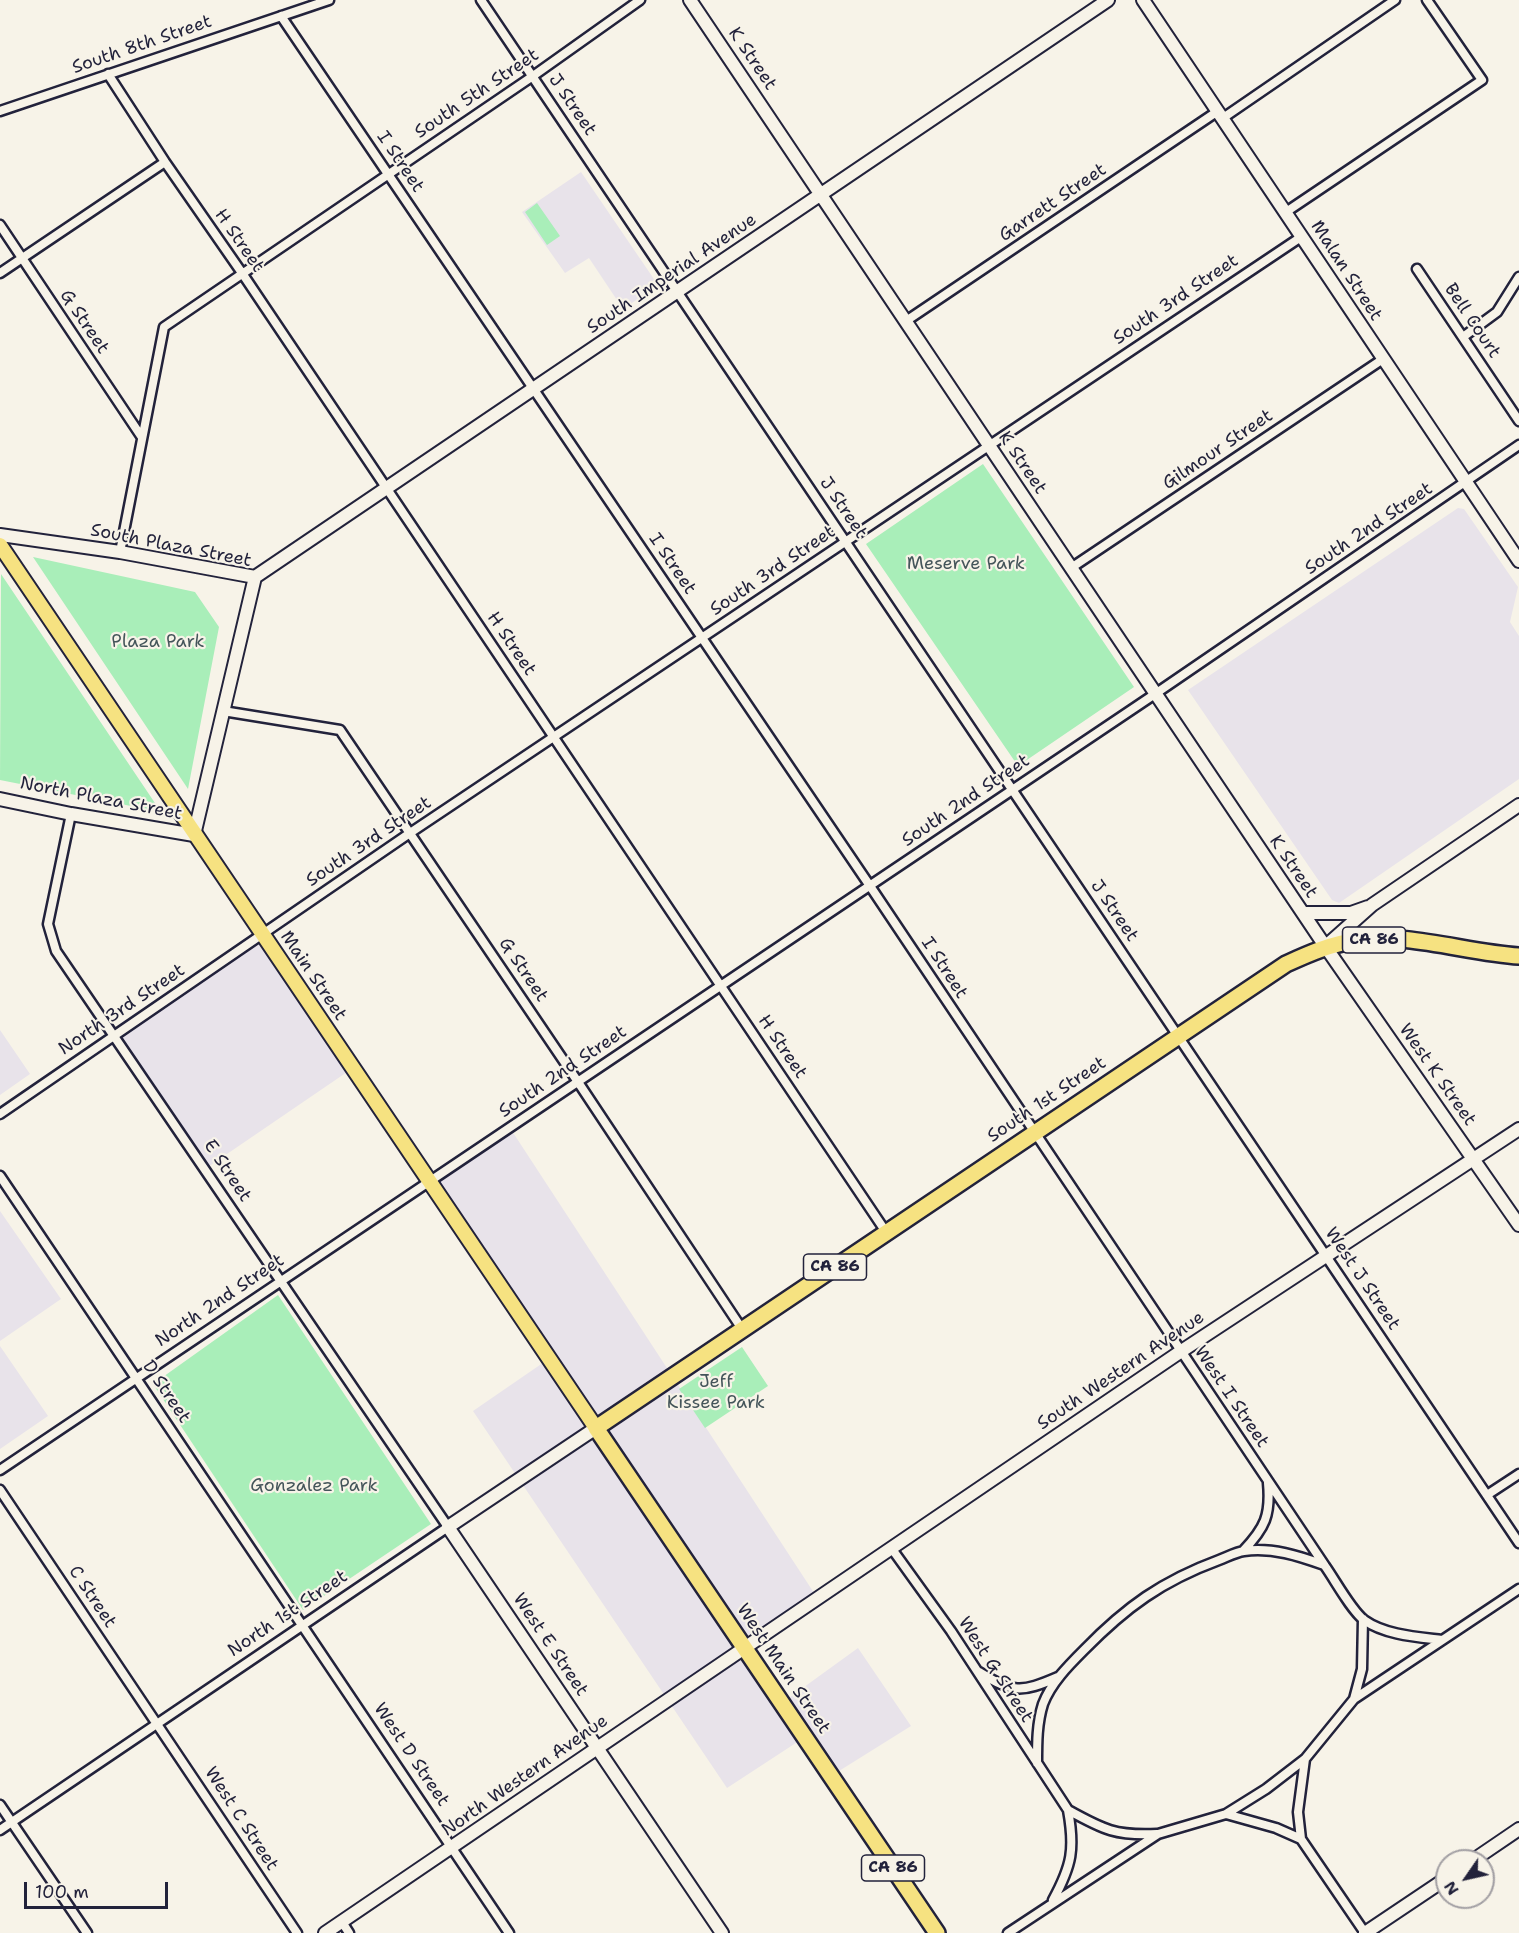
<!DOCTYPE html>
<html>
<head>
<meta charset="utf-8">
<style>
  body { margin:0 }
  #map { position:relative; width:1519px; height:1933px; overflow:hidden; background:#f7f3e8; font-family:"Shantell Sans",sans-serif }
  canvas { display:block }
  .north { position:absolute; left:1435px; top:1849px; width:60px; height:60px; box-sizing:border-box; background:#f7f3e8; border:2px solid #a29fa3; border-radius:50%; rotate:236deg; font-size:16px; font-weight:700; line-height:24px; text-align:center; color:#22223b }
  .north::after { content:''; display:block; margin:auto; width:21px; height:27px; background:#22223b; clip-path:polygon(50% 0,100% 100%,50% 72%,0 100%) }
  .scale { position:absolute; left:24px; top:1882px; width:144px; height:27px; box-sizing:border-box; border:3px solid #22223b; border-top:0; padding-left:8px; font-size:18px; line-height:21px; white-space:nowrap; color:#22223b; -webkit-text-stroke:4px #f7f3e8; paint-order:stroke }
</style>
</head>
<body>
<div id="map">
<canvas width="1519" height="1933"></canvas>
<div class="north">N</div>
<div class="scale">100 m</div>
</div>
<script>
const ctx = document.querySelector('canvas').getContext('2d');
ctx.lineJoin = 'round';
function paint(path, color) { ctx.fillStyle = color; ctx.fill(path, 'evenodd'); }
function stroke(path, color, width, dash) { ctx.strokeStyle = color; ctx.lineWidth = width; ctx.lineCap = dash ? 'butt' : 'round'; ctx.setLineDash(dash || []); ctx.stroke(path); }
function drawText(font, color, halo, rows, align = 'center') {
  ctx.font = font + ' "Shantell Sans",sans-serif'; ctx.lineWidth = 4.5; ctx.setLineDash([]); ctx.textBaseline = 'middle'; ctx.strokeStyle = halo; ctx.fillStyle = color; for (const [text, x, y, turn = 0] of rows) {
    ctx.save(); ctx.translate(x, y); ctx.rotate((+turn || 0) * Math.PI / 180); ctx.textAlign = isNaN(turn) ? turn : align; if (halo) ctx.strokeText(text, 0, 0); ctx.fillText(text, 0, 0); ctx.restore();
  }
}
paint(new Path2D(`
  M581 172 658 285 623 309 589 258 565 273 522 212Z
  M1458 508 1464 509 1518 587 1510 622 1519 636V779L1339 903 1332 900 1188 690Z
  M263 934 353 1068 205 1169 114 1035Z
  M0 1030 30 1074 0 1095Z
  M510 1128 818 1599 745 1647 782 1703 858 1648 911 1726 831 1776 805 1737 727 1788 473 1411 550 1358 430 1181Z
  M0 1211 61 1299 0 1341Z
  M0 1346 48 1416 0 1449Z`), '#e8e3ea');
paint(new Path2D(`
  M537 203 560 236 547 245 525 212Z
  M983 464 1134 687 1018 766 866 544Z
  M33 557 195 592 219 627 188 789Z
  M1 574 161 812 0 780Z
  M278 1295 431 1524 303 1610 153 1384Z
  M742 1347 768 1386 705 1428 679 1389Z`), '#a9eeb9');
const street = new Path2D(`
  M481 0 1519 1543
  M281 16 870 886 1325 1566C1335 1580 1351 1610 1364 1620 1385 1635 1417 1637 1442 1640
  M108 74 165 162 242 273 886 1232
  M0 111 329 0
  M1223 118 1395 0
  M1286 212 1482 80 1427 0
  M0 225 141 436
  M1417 269 1519 421
  M0 273 165 162
  M906 321 1218 111
  M1463 337 1497 312 1519 277
  M120 552 164 327 533 76 640 0
  M1071 568 1383 359
  M223 711 340 730 578 1082 742 1329
  M0 1114 410 833 1301 237
  M0 1176 509 1933
  M0 1470 1155 694 1519 445
  M0 1490 297 1933
  M1487 1495 1519 1474
  M892 1549 951 1631 1068 1810C1075 1849 1072 1865 1053 1900
  M1243 1551C1265 1528 1271 1515 1268 1483
  M979 1672C1013 1693 1021 1693 1058 1677
  M1354 1699 1362 1669 1363 1619
  M1037 1763C1037 1743 1037 1723 1043 1704 1051 1683 1068 1666 1084 1650 1126 1607 1162 1581 1219 1560 1227 1557 1236 1552 1244 1551 1272 1547 1299 1556 1324 1565
  M0 1805 87 1933
  M1068 1810C1104 1830 1116 1836 1157 1834
  M1226 1814 1276 1828 1301 1839 1365 1933
  M0 1830 448 1527 56 951 48 924 71 814
  M1301 1839 1298 1812 1305 1759
  M342 1922 349 1933
  M1008 1933 1158 1834 1226 1814 1266 1789 1305 1759 1354 1699 1519 1589`);
const secondary = new Path2D(`
  M690 0 1325 946 1519 1225
  M1143 0 1519 561
  M0 535 120 552 255 577
  M255 577 1108 0
  M0 799 71 814 194 835 255 577
  M1303 913H1351L1368 907
  M1326 946 1372 905 1519 805
  M596 1428 448 1527 722 1933
  M1472 1861 1519 1829
  M325 1933 1180 1352 1519 1129
  M1365 1933 1447 1878`);
const primary = new Path2D(`
  M0 545 596 1428`);
const highway = new Path2D(`
  M937 1933 596 1428 1286 964C1310 953 1331 944 1357 940 1405 932 1469 953 1519 956`);
stroke(street, '#22223b', 13);
stroke(secondary, '#22223b', 16);
stroke(primary, '#22223b', 18);
stroke(highway, '#22223b', 20);
stroke(street, '#f7f3e8', 8);
stroke(secondary, '#f7f3e8', 12);
stroke(primary, '#f6e281', 14);
stroke(highway, '#f6e281', 15);
for (const [x, y, w] of [
  [1374,940,63],
  [835,1267,63],
  [893,1868,63]
]) { const box = new Path2D(); box.roundRect(x - w / 2, y - 13, w, 26, 4.5); ctx.fillStyle = '#f7f3e8'; ctx.fill(box); stroke(box, '#22223b', 1.5); }
drawText('bold 16px', '#22223b', null, [
  ["CA 86",1374,940],
  ["CA 86",835,1267],
  ["CA 86",893,1868]
]);
drawText('18px', '#22223b', '#f7f3e8', [
  ["South 8th Street",142,45,-19],
  ["K Street",752,59,56],
  ["South 5th Street",477,94,-34],
  ["J Street",572,105,56],
  ["I Street",400,162,56],
  ["Garrett Street",1053,203,-34],
  ["H Street",239,241,55],
  ["Malan Street",1346,271,57],
  ["South Imperial Avenue",672,274,-34],
  ["South 3rd Street",1176,300,-34],
  ["Bell Court",1472,321,56],
  ["G Street",84,322,56],
  ["Gilmour Street",1218,450,-34],
  ["K Street",1022,463,56],
  ["J Street",843,508,56],
  ["South 2nd Street",1369,529,-34],
  ["South Plaza Street",171,546,11],
  ["I Street",672,564,56],
  ["South 3rd Street",773,571,-34],
  ["H Street",511,644,56],
  ["North Plaza Street",101,799,11],
  ["South 2nd Street",966,801,-34],
  ["South 3rd Street",369,842,-34],
  ["K Street",1293,867,56],
  ["J Street",1114,911,56],
  ["I Street",944,968,57],
  ["G Street",523,970,56],
  ["Main Street",313,976,56],
  ["North 3rd Street",122,1010,-34],
  ["H Street",782,1047,56],
  ["South 2nd Street",563,1072,-34],
  ["West K Street",1437,1075,55],
  ["South 1st Street",1047,1100,-34],
  ["E Street",227,1171,56],
  ["West J Street",1362,1279,56],
  ["North 2nd Street",220,1301,-34],
  ["South Western Avenue",1121,1371,-34],
  ["D Street",166,1392,56],
  ["West I Street",1231,1397,56],
  ["C Street",92,1597,56],
  ["North 1st Street",288,1614,-34],
  ["West E Street",550,1645,56],
  ["West Main Street",783,1669,56],
  ["West G Street",995,1670,57],
  ["West D Street",411,1755,56],
  ["North Western Avenue",525,1776,-35],
  ["West C Street",241,1819,57]
]);
drawText('18px', '#44555a', '#f7f3e8', [
  ["Meserve Park",966,564],
  ["Plaza Park",158,642],
  ["Jeff",716,1382],
  ["Kissee Park",716,1403],
  ["Gonzalez Park",314,1486]
]);
</script>
</body>
</html>
